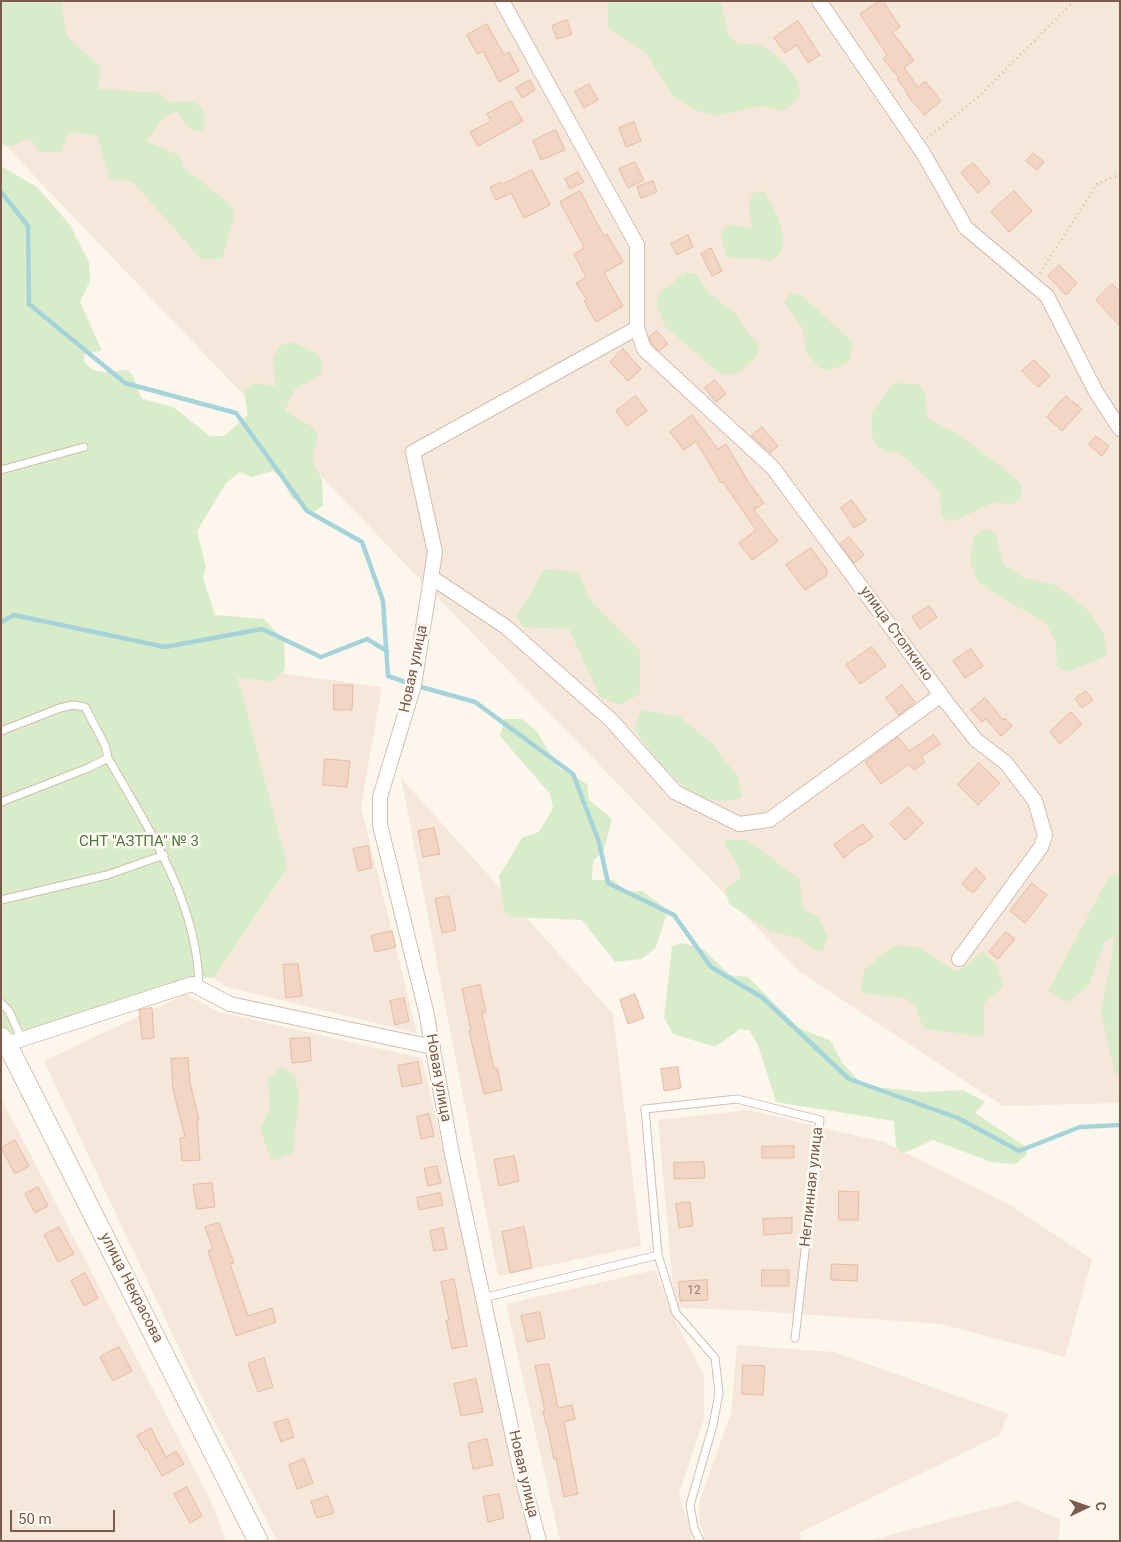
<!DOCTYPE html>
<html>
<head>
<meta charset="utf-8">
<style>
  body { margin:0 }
  #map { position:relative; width:1121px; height:1542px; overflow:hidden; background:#fdf6ec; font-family:Roboto,sans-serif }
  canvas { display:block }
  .frame { position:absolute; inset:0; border:2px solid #7a5c4d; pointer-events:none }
  .north { position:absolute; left:1061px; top:1482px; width:50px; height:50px; -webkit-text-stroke:4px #fffaf3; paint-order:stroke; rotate:87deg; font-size:14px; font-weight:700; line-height:20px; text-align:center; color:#7a5c4d }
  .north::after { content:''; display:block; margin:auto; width:18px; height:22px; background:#7a5c4d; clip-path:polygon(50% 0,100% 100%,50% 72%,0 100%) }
  .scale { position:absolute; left:10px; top:1510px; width:105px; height:22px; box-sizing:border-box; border:2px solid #7a5c4d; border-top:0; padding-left:6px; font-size:15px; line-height:18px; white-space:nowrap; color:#7a5c4d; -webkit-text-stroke:4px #fffaf3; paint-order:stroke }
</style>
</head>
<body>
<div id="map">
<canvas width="1121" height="1542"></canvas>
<div class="frame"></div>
<div class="north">С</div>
<div class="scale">50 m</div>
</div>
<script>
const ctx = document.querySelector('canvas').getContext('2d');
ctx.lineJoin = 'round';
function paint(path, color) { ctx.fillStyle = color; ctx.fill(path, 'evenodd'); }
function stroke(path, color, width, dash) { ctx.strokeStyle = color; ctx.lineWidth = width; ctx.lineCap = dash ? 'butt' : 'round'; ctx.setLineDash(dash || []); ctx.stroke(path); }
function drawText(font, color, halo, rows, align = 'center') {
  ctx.font = font + ' Roboto,sans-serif'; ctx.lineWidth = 5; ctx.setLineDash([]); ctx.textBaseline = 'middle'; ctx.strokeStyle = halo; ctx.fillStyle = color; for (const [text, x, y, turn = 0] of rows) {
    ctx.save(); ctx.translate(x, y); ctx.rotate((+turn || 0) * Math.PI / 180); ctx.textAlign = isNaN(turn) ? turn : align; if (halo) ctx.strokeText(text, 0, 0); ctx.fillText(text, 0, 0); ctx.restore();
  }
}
paint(new Path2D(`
  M1 1H1120V1103L1003 1106 799 971 408 567 1 141Z
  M266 671 382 687 361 807 417 1033 226 987 214 978 288 868 238 676Z
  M401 778 613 1014 641 1246 498 1276Z
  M186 994 218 1012 422 1058 533 1541H277L202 1397 44 1061Z
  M1 1098 211 1501 226 1541H1Z
  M748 1110 883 1142 1005 1202 1092 1259 1065 1357 941 1324 742 1310 676 1308 674 1298 658 1120Z
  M655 1270 676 1323 704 1375V1419L679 1494 693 1541H560L506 1304Z
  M737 1345 834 1352 1008 1414 1000 1435 799 1533 802 1541H706L700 1524 699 1503 731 1413Z
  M1017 1501 1060 1519 1059 1541H868Z`), '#f5e8da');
paint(new Path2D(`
  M1 1H61L66 36 101 67 98 89 160 93 168 102C175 102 187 100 193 102 206 107 205 121 203 131L191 130 176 112 165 116 146 141 179 155 183 167 231 205 234 216 222 259H201L133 182 110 179 97 135 68 132 62 152H40L30 138 11 146 1 144Z
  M608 1H721L728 35 737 43 761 45 779 58 795 76 801 97 783 111 760 106 717 116 694 110 674 97 646 53 608 28Z
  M1 166 37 187 70 225 89 262 90 281 80 302 102 351 85 353 84 361C95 377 109 371 127 370L133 376 142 399 173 407 210 436H224L248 415 244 390 254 383 276 386 273 357 281 345 293 342 315 353 322 362V373L294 390 285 411 313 427 318 437 312 459 322 480 323 506 313 512 291 497 282 478 273 471 251 477 240 472 226 483 197 531 206 567 203 578 215 615 264 619 284 640 285 670 271 682 238 677 288 868 214 978 194 977 12 1038 1 1026Z
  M765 191C772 207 792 240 779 255 777 257 772 259 769 261 752 254 745 263 727 256L720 233 728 225 753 228 748 204 753 193Z
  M685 273H696L709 293 737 315 749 335 758 342V355C744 369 738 379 717 372L664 325 656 303 659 293Z
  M790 293 801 295 854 343 848 363 829 371 819 368 806 351 803 329 784 302Z
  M894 383 918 384 925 394 927 418 959 435 1013 476 1021 485V497L1014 504 992 503 952 522 941 517 940 493 933 484 899 452 888 453 877 446 872 436V412Z
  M983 529 995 532 1003 564 1024 578 1055 585 1084 606 1104 634 1107 656 1067 672 1057 666 1056 642 1045 622 998 596 978 582 970 561 974 536Z
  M545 569 578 572 591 601 640 651V694L620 705 600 697 569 629 523 627 517 616Z
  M641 710 680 717 712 743 739 779 742 797C696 816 657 762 634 729Z
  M504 719H522L536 730 558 767 587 784 589 800 612 819 604 850 593 861 592 880H614L625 892 642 891 663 906 667 914 655 949 641 959 615 962 582 920 511 917 504 912 499 876 522 838 539 832 553 808 550 794 500 736Z
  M746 839 799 879 803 909 818 917 828 936 822 950H813L801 939 770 931 729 904 725 888 740 879V870L723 841Z
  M1120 873V1074L1115 1073 1101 1014 1115 937 1105 941 1088 986 1067 1002 1048 991 1108 878Z
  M682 943 703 949 730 975 748 977 799 1028 831 1041 842 1063 864 1086 926 1092 963 1090 985 1102 975 1113 1026 1147 1027 1155 1015 1164 991 1162 933 1140 902 1154 896 1147 894 1121 776 1102 758 1045 749 1030 740 1029 715 1047 673 1034 664 1018 672 946Z
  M893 946 918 947 957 972 983 951 998 967 1003 987 984 1003V1037L923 1028 915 1005 905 998 861 993 864 970Z
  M281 1067 295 1076 299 1097 293 1153 272 1161 260 1130 270 1108 268 1080Z`), '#d8ecc9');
stroke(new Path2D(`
  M1 192 28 226 29 304 125 383 236 413 307 511 362 542 383 601 388 676 414 685 475 702 573 774 599 842 608 883 674 915 711 967 763 998 849 1079 958 1118 1019 1151 1080 1127 1120 1125
  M1 622 14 615 165 647 262 629 321 657 367 639 387 651`), '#a5d3da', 4.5);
const building = new Path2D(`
  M880 1H883L900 27 892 32 914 60 904 68 918 87 925 81 941 101 924 115 907 95 908 94 897 79 899 78 883 59 887 55 860 14Z
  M567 20 572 34 557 39 552 26Z
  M798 21 820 55 808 63 797 45 785 53 774 38Z
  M487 24 504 55 509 52 519 71 499 82 483 51 477 54 467 35Z
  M530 80 535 90 522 98 516 88Z
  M589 84 598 100 584 108 575 92Z
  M511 101 523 121 478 146 470 132 491 121 487 114Z
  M634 122 641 141 626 147 619 128Z
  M556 130 565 150 541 160 533 141Z
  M1033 153 1044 162 1037 170 1026 161Z
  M635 162 644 180 628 188 619 169Z
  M973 163 990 182 978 193 961 173Z
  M532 170 550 205 524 218 511 193 496 200 490 187 501 182 502 184Z
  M578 172 584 182 570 189 565 179Z
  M653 181 657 192 641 198 637 187Z
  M580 191 604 236 607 234 623 262 604 273 623 306 596 322 584 301 587 300 576 283 586 277 574 254 583 249 584 247 560 202Z
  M1014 191 1032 211 1009 232 991 212Z
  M688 235 693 247 677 255 671 244Z
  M711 248 722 271 712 276 701 254Z
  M1059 265 1077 283 1066 295 1048 276Z
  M1112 284 1120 292V326L1096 300Z
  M657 331 668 344 659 351 652 344 649 337Z
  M623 349 641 369 628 381 610 362Z
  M1034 360 1050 376 1038 387 1022 371Z
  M715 380 726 394 716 402 705 388Z
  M636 396 647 411 627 426 616 411Z
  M1066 396 1082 409 1062 431 1047 417Z
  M692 415 718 449 726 444 749 483 764 503 754 510 778 541 752 560 739 543 756 530 723 482 721 483 696 441 684 450 670 432Z
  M762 427 778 446 770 453 752 436Z
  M1096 436 1109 446 1102 456 1089 445Z
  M852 500 866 520 854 528 841 508Z
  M849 537 864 555 854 563 840 544Z
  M811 548 827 570V575L805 590 786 565Z
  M929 606 937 617 920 629 912 617Z
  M872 647 886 666 860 684 846 665Z
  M971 649 983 666 965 678 953 661Z
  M334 685H353L352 710H334Z
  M902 685 915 702 899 715 886 698Z
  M1086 691 1093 700 1082 708 1075 699Z
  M985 698 1003 720 1005 718 1012 726 1001 736 986 719 982 722 971 710Z
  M1071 712 1082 724 1060 744 1050 732Z
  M934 735 940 744 921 757 925 762 914 770 909 764 881 784 865 762 898 737 909 751Z
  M325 759 350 761 347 787 323 785Z
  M979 763 1000 783 978 805 958 785Z
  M908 807 923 823 905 840 890 824Z
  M863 824 873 837 862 845 861 844 844 858 834 845Z
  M434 828 440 854 423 857 418 831Z
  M368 846 372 868 358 871 353 849Z
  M976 868 986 878 973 893 962 884Z
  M1032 883 1047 895 1025 923 1010 911Z
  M449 896 456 930 442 933 435 899Z
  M392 931 396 947 375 952 371 936Z
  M1006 932 1015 939 998 959 989 952Z
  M298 964 302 996 286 998 283 965Z
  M480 985 486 1012 482 1013 494 1069 497 1068 502 1090 484 1094 469 1031H471L462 989Z
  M635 994 644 1018 628 1024 620 1000Z
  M404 998 409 1021 395 1025 390 1001Z
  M152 1008 154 1038 142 1039 139 1010Z
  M310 1038 311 1061 292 1063 290 1039Z
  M188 1058 190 1083 199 1120H197L200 1160 182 1161 180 1138 185 1137 173 1090 171 1059Z
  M418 1062 422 1083 402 1087 398 1066Z
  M678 1067 681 1088 664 1091 661 1069Z
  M429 1114 434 1136 421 1139 417 1117Z
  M15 1140 29 1166 15 1174 1 1148Z
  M794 1146V1158H762V1147Z
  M514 1156 519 1181 499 1186 494 1160Z
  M704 1162 705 1178 674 1179V1163Z
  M437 1166 441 1183 428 1186 424 1169Z
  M212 1183 215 1207 197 1209 193 1185Z
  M38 1187 48 1206 35 1213 25 1194Z
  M839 1191 859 1192 858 1220H839Z
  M440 1193 443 1205 419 1210 417 1198Z
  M690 1202 693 1226 679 1228 676 1204Z
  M792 1218V1233L764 1235 763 1219Z
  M219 1223 234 1263 230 1264 248 1316 272 1308 276 1322 236 1336 208 1251 213 1249 205 1227Z
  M59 1227 74 1254 58 1262 44 1235Z
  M524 1227 532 1268 510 1273 502 1232Z
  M443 1228 447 1249 434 1251 430 1231Z
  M832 1264 858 1265 857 1281 831 1280Z
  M762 1270H789V1286H762Z
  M85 1273 98 1298 84 1306 71 1281Z
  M454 1279 467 1346 452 1349 446 1320H449L441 1282Z
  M707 1280 708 1300 680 1301 679 1282Z
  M540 1312 545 1338 527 1342 521 1316Z
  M119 1347 132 1371 113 1381 100 1357Z
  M264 1358 273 1387 258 1392 248 1364Z
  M549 1364 558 1408 572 1405 575 1419 564 1422 578 1494 564 1497 556 1458 554 1459 547 1425H546L543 1411H545L535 1366Z
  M743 1365 765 1366 763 1395 742 1394Z
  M476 1379 483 1412 461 1416 454 1384Z
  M288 1419 294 1437 281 1442 274 1423Z
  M151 1428 166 1457 176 1451 184 1464 162 1476 147 1449 145 1450 137 1436Z
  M487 1439 493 1465 473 1469 468 1444Z
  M304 1459 313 1483 297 1489 289 1465Z
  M187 1487 202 1516 190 1523 174 1494Z
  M499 1494 504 1518 488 1522 483 1497Z
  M328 1496 334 1513 317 1518 311 1502Z`);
paint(building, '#f3d5c3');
stroke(building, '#e6bba3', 1);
const service = new Path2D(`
  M1 470 84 447
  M1 731 60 708 73 705 85 707 105 745 108 758C149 830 198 902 199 988
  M1 802 88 768 108 758
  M1 900 107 875 164 855
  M1 1003 9 1011 22 1040
  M483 1298 658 1255
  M700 1541 694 1528 690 1505 713 1425 719 1393 715 1358 676 1313 658 1255 645 1109 737 1099 820 1120 795 1338`);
const minor = new Path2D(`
  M502 1 637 245V328L413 452 435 552 414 685 380 797V825L426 1011 452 1154 521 1474 539 1541
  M819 1 923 153 966 228 1047 296 1096 392 1120 429
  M637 328 644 349 773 468 947 703 976 740 1006 763 1035 801 1045 835 1041 847 959 959
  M431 577 506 627 611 720 675 792 739 824 769 820 941 695
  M7 1044 192 984 230 1004 433 1047`);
const secondary = new Path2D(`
  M1 1037 7 1044 258 1541`);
stroke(service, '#d1beb0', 9);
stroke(minor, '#d1beb0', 16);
stroke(secondary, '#d6c0b0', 21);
stroke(new Path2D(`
  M927 138 976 99 1074 1
  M1040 273 1097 184 1120 174`), '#d9b8a5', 2.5, [1, 4]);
stroke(service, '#fff', 7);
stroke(minor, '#fff', 14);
stroke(secondary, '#fff', 19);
drawText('12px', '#987a6a', null, [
  ["12",694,1291]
]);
drawText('15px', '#7a5c4d', '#fffaf3', [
  ["улица Стопкино",896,634,54],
  ["Новая улица",414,669,-78],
  ["Новая улица",438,1078,80],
  ["Неглинная улица",812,1187,-84],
  ["улица Некрасова",131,1288,63],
  ["Новая улица",523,1474,77]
]);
drawText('15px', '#537a41', '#fffaf3', [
  ["СНТ \"АЗТПА\" № 3",139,842]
]);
</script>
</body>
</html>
